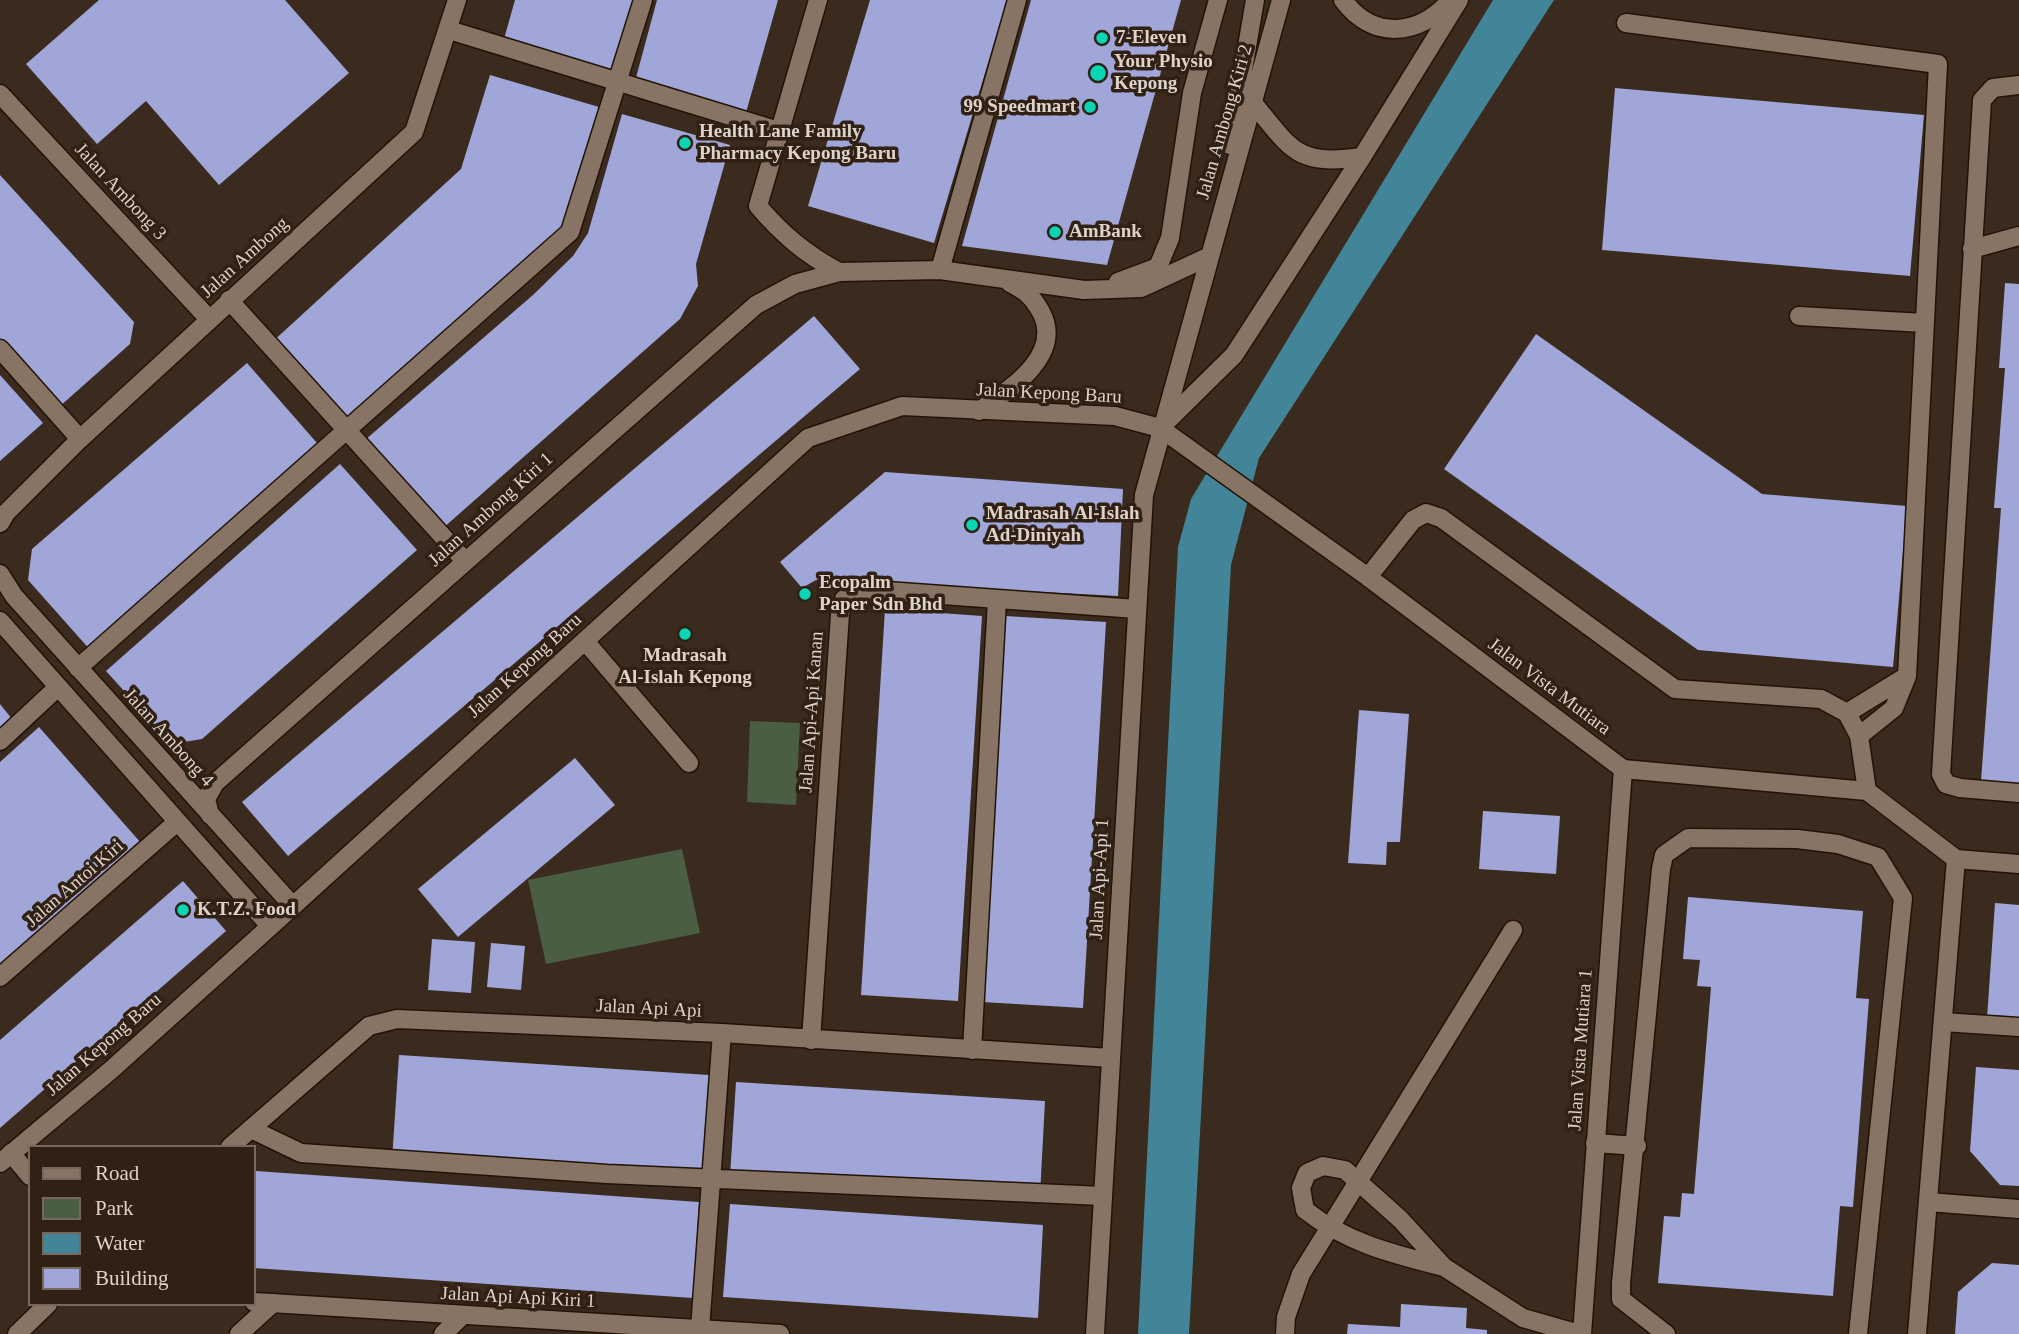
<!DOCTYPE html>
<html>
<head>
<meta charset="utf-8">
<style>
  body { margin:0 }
  #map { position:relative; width:2019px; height:1334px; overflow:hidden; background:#3a2b1e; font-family:"Times New Roman",serif }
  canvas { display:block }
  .legend { position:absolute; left:28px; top:1145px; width:228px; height:161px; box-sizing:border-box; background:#302114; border:2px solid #76685d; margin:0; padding:9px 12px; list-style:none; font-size:21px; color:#ded3cb }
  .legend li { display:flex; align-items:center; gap:14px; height:35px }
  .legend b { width:35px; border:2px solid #76685d }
</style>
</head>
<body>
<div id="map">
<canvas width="2019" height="1334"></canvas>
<ul class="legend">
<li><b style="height:9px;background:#877465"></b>Road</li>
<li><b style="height:19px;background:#495e43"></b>Park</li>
<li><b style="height:19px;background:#438598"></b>Water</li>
<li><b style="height:19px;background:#a1a6d8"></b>Building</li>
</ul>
</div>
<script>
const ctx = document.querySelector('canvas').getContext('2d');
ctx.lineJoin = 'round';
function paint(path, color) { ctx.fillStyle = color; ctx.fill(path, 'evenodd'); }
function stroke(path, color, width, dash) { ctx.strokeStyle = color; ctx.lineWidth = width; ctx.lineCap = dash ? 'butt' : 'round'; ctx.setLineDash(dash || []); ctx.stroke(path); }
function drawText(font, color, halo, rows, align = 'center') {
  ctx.font = font + ' "Times New Roman",serif'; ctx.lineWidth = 7; ctx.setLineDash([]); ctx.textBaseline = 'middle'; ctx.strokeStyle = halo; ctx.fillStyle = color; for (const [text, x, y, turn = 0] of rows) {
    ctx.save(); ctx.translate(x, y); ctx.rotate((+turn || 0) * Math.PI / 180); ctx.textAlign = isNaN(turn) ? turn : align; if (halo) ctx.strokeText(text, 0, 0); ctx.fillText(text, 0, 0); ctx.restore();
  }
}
paint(new Path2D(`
  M750 721 800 723 796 805 747 802Z
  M682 849 700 933 546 964 528 880Z`), '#495e43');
paint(new Path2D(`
  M1493 0H1554L1259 458 1231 565 1189 1334H1138L1178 547 1191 499Z`), '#438598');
paint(new Path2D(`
  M99 0H285L349 73 219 185 146 101 97 144 26 64Z
  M515 0H634L613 77 502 46Z
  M657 0H778L745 116 634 85Z
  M870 0H1007L934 243 808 206Z
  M1031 0H1181L1107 265 962 246Z
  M490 75 599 107 565 228 348 428 270 344 461 169Z
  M1615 88 1924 115 1910 276 1602 250Z
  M622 114 730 145 696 264 698 286 680 319 442 529 365 440 533 295 573 256 588 233Z
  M0 175 134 322 130 344 59 407 0 342Z
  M2005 283 2019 284V784L1981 781 2001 508H1994L2005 368H1999Z
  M814 316 860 369 288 856 242 802Z
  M1536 334 1762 494 1907 506 1893 667 1698 650 1444 469Z
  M247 363 324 451 92 652 28 580 32 549Z
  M0 375 43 423 0 461Z
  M340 464 417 550 202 739 172 744 106 671Z
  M885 472 1123 489 1118 596 816 580 802 588 780 562Z
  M885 609 982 616 958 1001 861 995Z
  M1005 616 1106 622 1083 1008 982 1002Z
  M0 704 12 719 0 729Z
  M1359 710 1409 714 1400 842H1387L1386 865 1348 863Z
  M39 727 141 843 0 965V762Z
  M575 758 615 805 458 937 418 889Z
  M1483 811 1560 816 1556 874 1479 869Z
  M183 881 226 931 0 1128V1040Z
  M1688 897 1863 911 1856 998 1869 999 1853 1207 1840 1206 1833 1296 1658 1283 1664 1216 1680 1217 1682 1193 1694 1194 1711 987 1697 986 1700 960 1683 959Z
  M1995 903 2019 905V1020L1987 1018Z
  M432 939 475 942 471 993 428 990Z
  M491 943 525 946 521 990 487 987Z
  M399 1055 709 1075 701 1181 392 1160Z
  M1976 1067 2019 1070V1186L2000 1185 1970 1151Z
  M736 1082 1045 1101 1040 1195 730 1176Z
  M256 1171 699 1202 693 1298 254 1268Z
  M730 1204 1043 1225 1038 1318 723 1297Z
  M1992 1263 2019 1265V1334H1955L1958 1292Z
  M1401 1304 1467 1308 1466 1328 1487 1330V1334H1347L1348 1324 1400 1327Z`), '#a1a6d8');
const service = new Path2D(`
  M1343 0C1373 41 1419 36 1451 0
  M1626 23 1938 64 1907 676 1894 708 1859 736
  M449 30 779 131
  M2019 85 1993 88 1982 100 1941 774 1946 784 1960 788 2019 793
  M1253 103C1292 150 1296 166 1362 157L1459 0
  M1972 249 2019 236
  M940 270 1017 0
  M229 300 465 561
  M1799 316 1924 323
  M0 349 80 439
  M1160 428 1234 355 1362 157
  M1368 577 1413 520 1426 513 1441 518 1675 689 1821 699 1847 713 1859 736 1867 791
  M585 641 689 763
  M78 668 570 232 643 0
  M1847 713 1907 676
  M0 741 58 687
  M1943 1022 2019 1027
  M972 1050 997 600
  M251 1129 301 1153 607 1174 1103 1196
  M1595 1143 1637 1146
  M1444 1267C1393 1254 1347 1243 1305 1210L1301 1188 1307 1173 1323 1166 1345 1170 1400 1219 1444 1267 1523 1318 1579 1334
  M700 1329 722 1033
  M239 1334 273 1303
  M1285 1334 1286 1317 1301 1274 1513 930
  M1666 1334 1621 1299V1283L1661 869 1664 855 1688 838 1797 839 1838 844 1878 857 1903 898 1858 1334`);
const minor = new Path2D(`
  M818 0 758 206C782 234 805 254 839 272
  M0 94 209 319
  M1230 145 1255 0
  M1118 282 1158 267 1170 238 1192 93 1218 0
  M979 411C1010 389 1064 355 1041 312 1032 296 1026 291 1010 283
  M0 523 6 513 80 439 414 132 457 0
  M0 574 14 596 293 906
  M0 621 270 926
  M1623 769 1867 791 1956 859
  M210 815 206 799 215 783 756 305 795 284 839 272 940 270 1084 290 1141 288 1210 256
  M1956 859 2019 864
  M0 977 177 822
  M811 1040 840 614 844 599 859 589 1137 609
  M230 1147 369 1026 397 1019 722 1033 1111 1058
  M11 1153 30 1176
  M1928 1202 2019 1209
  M254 1302 780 1334
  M17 1334 48 1304
  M443 1334 462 1316
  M1095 1334 1144 495 1281 0
  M1917 1334 1956 859`);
const tertiary = new Path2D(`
  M0 1163 111 1070 293 906 808 438 902 406 1115 416 1160 428 1368 577 1623 769 1582 1334`);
stroke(service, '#211307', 21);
stroke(minor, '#211307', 21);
stroke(tertiary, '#211307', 21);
stroke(service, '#877465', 18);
stroke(minor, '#877465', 18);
stroke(tertiary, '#877465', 18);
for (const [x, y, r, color] of [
  [1102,38,7,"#0ad5b5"],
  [1098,73,9,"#0ad5b5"],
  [1090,107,7,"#0ad5b5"],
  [685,143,7,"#0ad5b5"],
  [1055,232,7,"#0ad5b5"],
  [972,525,7,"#0ad5b5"],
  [805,594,7,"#0ad5b5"],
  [685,634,7,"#0ad5b5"],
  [183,910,7,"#0ad5b5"]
]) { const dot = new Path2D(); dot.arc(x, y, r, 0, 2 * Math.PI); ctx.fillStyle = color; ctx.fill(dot); stroke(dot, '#302114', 2.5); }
drawText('bold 19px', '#ded3cb', '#302114', [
  ["7-Eleven",1116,38],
  ["Your Physio",1114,62],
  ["Kepong",1114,84],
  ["99 Speedmart",1076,107,"right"],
  ["Health Lane Family",699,132],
  ["Pharmacy Kepong Baru",699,154],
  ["AmBank",1069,232],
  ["Madrasah Al-Islah",986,514],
  ["Ad-Diniyah",986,536],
  ["Ecopalm",819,583],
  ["Paper Sdn Bhd",819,605],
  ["Madrasah",685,656,"center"],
  ["Al-Islah Kepong",685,678,"center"],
  ["K.T.Z. Food",197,910]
], 'left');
drawText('19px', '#ded3cb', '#302114', [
  ["Jalan Ambong Kiri 2",1225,122,-74],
  ["Jalan Ambong 3",120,192,47],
  ["Jalan Ambong",245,258,-42],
  ["Jalan Kepong Baru",1049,394,3],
  ["Jalan Ambong Kiri 1",491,510,-42],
  ["Jalan Kepong Baru",525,666,-42],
  ["Jalan Vista Mutiara",1549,687,37],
  ["Jalan Api-Api Kanan",812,712,-86],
  ["Jalan Ambong 4",168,738,48],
  ["Jalan Api-Api 1",1100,879,-87],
  ["Jalan Antoi Kiri",75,884,-41],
  ["Jalan Api Api",649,1009,3],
  ["Jalan Kepong Baru",104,1045,-41],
  ["Jalan Vista Mutiara 1",1581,1050,-86],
  ["Jalan Api Api Kiri 1",518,1298,3]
]);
</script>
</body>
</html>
